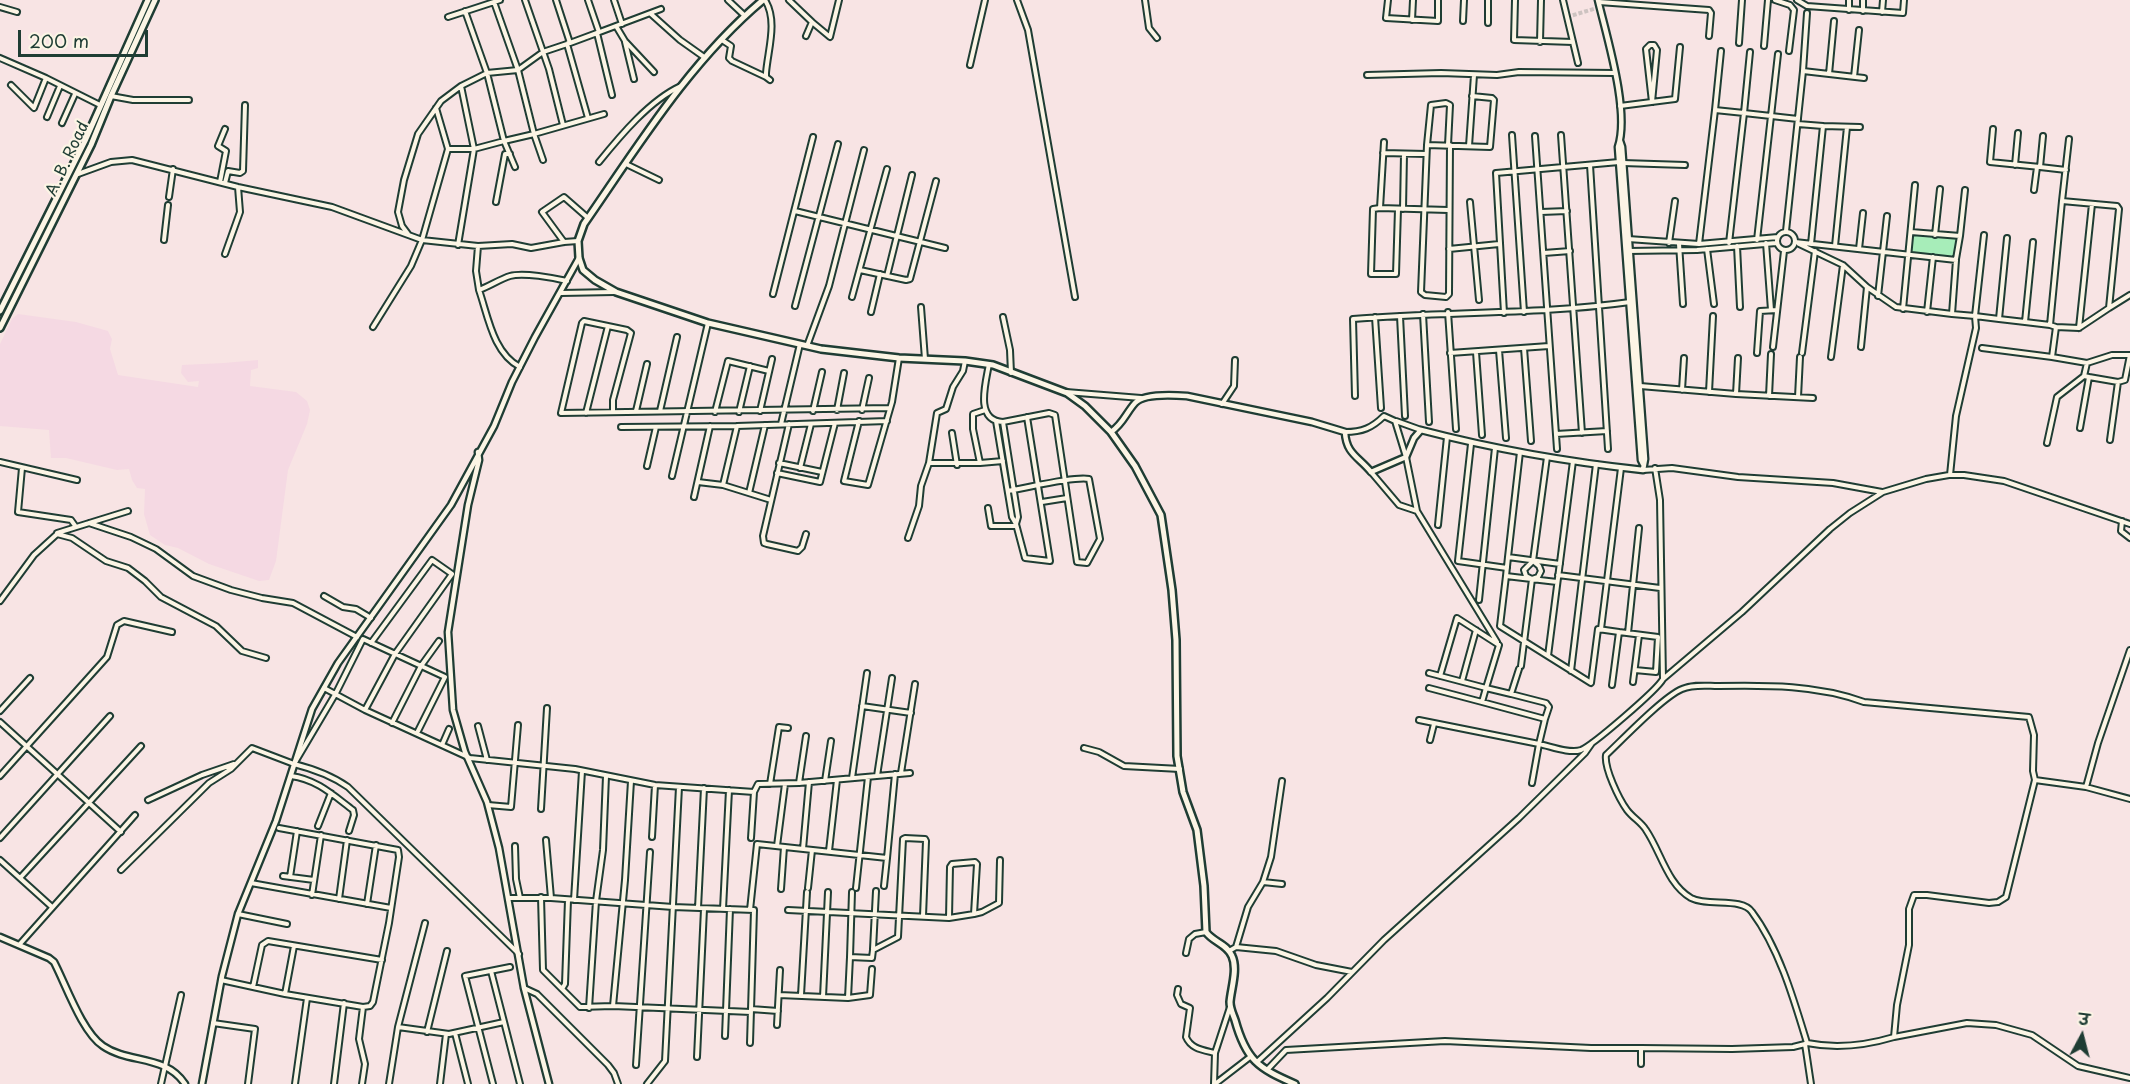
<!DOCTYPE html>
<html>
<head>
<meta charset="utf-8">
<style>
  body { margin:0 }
  #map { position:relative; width:2130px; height:1084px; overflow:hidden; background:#f8e4e4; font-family:"Playpen Sans","Playpen Sans Deva",sans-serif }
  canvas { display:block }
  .north { position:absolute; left:2052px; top:1006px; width:60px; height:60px; -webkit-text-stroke:4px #fcf5e5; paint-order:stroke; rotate:7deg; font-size:16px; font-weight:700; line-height:24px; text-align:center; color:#1f3d34 }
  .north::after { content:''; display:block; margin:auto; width:21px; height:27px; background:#1f3d34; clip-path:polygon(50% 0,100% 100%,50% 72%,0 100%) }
  .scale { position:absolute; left:18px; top:30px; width:130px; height:27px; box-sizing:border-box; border:3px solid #1f3d34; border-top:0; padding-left:8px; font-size:18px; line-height:21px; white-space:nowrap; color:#1f3d34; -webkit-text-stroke:4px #fcf5e5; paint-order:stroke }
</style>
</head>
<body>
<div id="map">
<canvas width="2130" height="1084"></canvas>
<div class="north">उ</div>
<div class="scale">200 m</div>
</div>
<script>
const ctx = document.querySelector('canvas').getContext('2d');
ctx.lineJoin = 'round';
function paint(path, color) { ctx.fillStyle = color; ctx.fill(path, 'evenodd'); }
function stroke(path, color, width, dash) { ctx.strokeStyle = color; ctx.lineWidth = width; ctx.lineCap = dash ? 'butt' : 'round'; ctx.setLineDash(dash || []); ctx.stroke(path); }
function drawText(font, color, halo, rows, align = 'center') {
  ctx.font = font + ' "Playpen Sans",sans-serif'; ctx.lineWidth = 4.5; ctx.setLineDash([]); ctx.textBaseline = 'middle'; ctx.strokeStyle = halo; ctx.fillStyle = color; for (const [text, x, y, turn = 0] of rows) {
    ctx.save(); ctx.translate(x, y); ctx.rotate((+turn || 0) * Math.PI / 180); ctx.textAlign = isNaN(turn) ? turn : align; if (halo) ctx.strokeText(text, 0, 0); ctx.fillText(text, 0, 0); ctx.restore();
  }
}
paint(new Path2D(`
  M18 314 76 322 108 331 112 339 110 349 118 375 198 387 199 381 188 382 181 373 182 365 224 363 258 360V368L251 370 250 386 296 392 307 401 310 410 307 424 288 470 276 561 269 580 259 581 209 564 178 548 165 545 150 535 144 514 145 489 137 488 132 480 129 469 117 470 66 458H51L49 430 0 426V344L12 319Z`), '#f5d9e3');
paint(new Path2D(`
  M1913 235 1956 239 1955 257 1910 253Z`), '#a7edb9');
stroke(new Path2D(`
  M1567 17 1600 7`), '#cdc3c1', 4, [4, 2]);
const minor = new Path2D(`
  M525 0 549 69 563 125
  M556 0 570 43H568
  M588 0 599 32
  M614 0 622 24
  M728 0 745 16
  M765 0C778 21 768 49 766 73V77L770 80
  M789 0 812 22 806 36
  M1017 0 1028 30 1075 297
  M1145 0 1149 28 1157 38
  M1388 0 1386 18 1438 21V0
  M1515 0 1514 40 1573 42
  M1563 0 1578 63
  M1775 0 1790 5 1794 10 1789 51
  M1797 0 1807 6 1903 13 1904 0
  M494 2 500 0
  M1599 2 1709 10 1711 13 1709 36
  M0 7 17 12
  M1849 10V0
  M1863 11V0
  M1882 12 1883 0
  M1807 13 1803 71 1864 78
  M651 14 680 40 704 57
  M448 17 494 2 518 70 487 73 504 141 474 149 458 245
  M1412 20 1413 0
  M1463 21 1464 0
  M812 22 830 37 839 0
  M1488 23V0
  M616 26 625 41 654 72
  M597 33 661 9
  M722 40 731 46 729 58 732 61 766 77
  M625 42 634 79
  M1540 42 1541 0
  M570 43 597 33 612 95
  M1739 43 1742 0
  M1650 45H1654L1657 50 1652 102 1646 49Z
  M1764 46 1768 0
  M1750 52 1744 113 1798 119
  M0 58 46 78 100 105
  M970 65 985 0
  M1829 74 1834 21
  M1367 75 1441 73 1497 75 1519 72 1615 73
  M1854 77 1859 30
  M11 85 34 108 46 78
  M111 96 133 100H189
  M1620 106 1675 99 1680 47
  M436 108 448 149H474L461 86 487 73 465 11
  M1715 110 1721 51
  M47 117 60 86
  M588 118 567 44 543 52 518 70 534 134 604 114
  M62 123 75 94
  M1798 124 1823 126
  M1993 129 1990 162 2040 167
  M1512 135 1524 312
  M1561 135 1582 433
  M1535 136 1557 449
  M2043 136 2040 167 2066 170
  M1427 145 1431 105 1446 103 1450 105 1448 145
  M1450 145 1449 294 1446 297 1425 295 1421 292 1427 145 1490 147 1494 100 1492 98 1472 96
  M1469 146 1474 75
  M1383 153 1426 154
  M599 162C620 136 650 100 681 86
  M1623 163 1685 165
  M626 164 659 180
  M1590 165 1608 449
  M2015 165 2018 133
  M515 167 504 141 534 134 543 160
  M78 174 111 162 132 160 238 187 332 207 422 240 478 246 512 244 531 248 564 242 578 241
  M220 182 226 151 218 146 225 129
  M225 183 228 171 240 173 243 171 245 105
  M2034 190 2037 167
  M169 197 173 169
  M2062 201 2069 139
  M496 202 505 154H510
  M1470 202 1479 300
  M1380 208 1384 142
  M1398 209 1396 274H1371L1373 209 1380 208 1448 210
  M1403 209 1404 154
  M795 211 945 248
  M1541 212 1567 211
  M1786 231 1803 71
  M1777 241a9 9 0 1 1 18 0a9 9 0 1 1-18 0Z
  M1911 232 1960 236 1965 190
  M408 234 402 226 398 212 404 180 418 134 441 101 461 86
  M1935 235 1940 189
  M1984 235 1975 316 1999 319
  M2007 238 1999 319 2025 322
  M1628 239 1699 244 1778 237
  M164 240 168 205
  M1757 240 1778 54
  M564 242 542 212 564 197 588 218
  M1795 242 1956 260 1952 314 1975 316 1976 328 1956 416 1950 475
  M2033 242 2025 322 2050 325
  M1669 243 1675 201
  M1766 243 1771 310
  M1679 244 1683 304
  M1699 244 1715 110 1744 113 1729 243
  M1799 244 1843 265 1867 287 1861 347
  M1811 244 1823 126 1860 127
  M478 246 476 271 479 290
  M1737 246 1740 307
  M1835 246 1847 127
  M1449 249 1499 244
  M1707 249 1714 304
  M1859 249 1863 213
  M1628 251 1697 250 1776 243
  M1544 253 1570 251
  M225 254 240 212 238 187
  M1956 259 1960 236
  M860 270 906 280 910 279 936 181
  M887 276 912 175
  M1867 287 1896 307 1952 314
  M561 293 614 292
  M773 294 813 137
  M1878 296 1887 216
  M852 297 887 169
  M795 306 838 144
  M921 307 925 359
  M2109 308 2130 295
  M1903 309 1915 185
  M871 312 880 274
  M1448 312 1456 429
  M1927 312 1933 257
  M1504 313 1496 173 1619 162
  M1423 314 1429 422
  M1400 316 1405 416
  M1003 317 1010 350 1011 373
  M1375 317 1381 408
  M373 327 411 266 422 240 448 149
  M2056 327 2079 328 2092 204
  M2079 328 2109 308 2119 209 2117 206 2062 201 2050 325 2056 327 2052 357 2087 363
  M807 346 829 286 864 150
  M1773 347 1784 251
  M1524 348 1531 441
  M1982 348 2052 357
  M1499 350 1506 438
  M1476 352 1482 435
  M1450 353 1549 346
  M1757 353 1760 311 1777 310
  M1802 353 1815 251
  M1831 357 1843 265
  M1738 358 1736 394 1813 398
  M989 364C986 382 974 421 1003 422L1049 413 1055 415 1077 562 1087 563 1100 539 1089 479C1075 476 1031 487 1013 490L1008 491
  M520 367C493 353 488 316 479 290 490 286 500 279 510 276 523 272 554 278 567 281
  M2084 376 2087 363 2112 355H2130
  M1640 386 1736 394
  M1682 390 1684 358
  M1066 392 1141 398
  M1709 392 1713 316
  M1355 396 1353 319C1445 311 1538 315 1630 302
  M1769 396 1771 354
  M1798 397 1800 357
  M1222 404 1234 386 1235 360
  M837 410 844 373
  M862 410 869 378
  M636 411 647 364
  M660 411 677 337
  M760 411 772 359
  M813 411 822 372
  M613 412V400L631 333 627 330 584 321 582 323 561 413 890 408
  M715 412 728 361 769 371
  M739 412 750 366
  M586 413 608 326
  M859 421 844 481 868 485 892 402 899 358
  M996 421 1012 517 1016 524 1018 517 1003 422
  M1396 421 1421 430
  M781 424 800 344
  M789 424 763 536 764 543 767 544 798 551 802 547 806 534
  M621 427 737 426 887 421
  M2080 428 2089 377 2118 382
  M1345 432C1362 432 1372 428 1384 416L1395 421 1406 457 1417 511 1399 505 1371 472
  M952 433 957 465
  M1556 434 1607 431
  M2110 440 2118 382 2125 380 2130 355
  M2047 443 2057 397 2084 376 2089 377
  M1471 444 1458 561 1507 568
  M0 462 77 480
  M779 463 822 472
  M929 463 937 413 946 409 953 387 963 371 965 361
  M980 463 1003 461
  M647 466 656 427
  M22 468 18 512 71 520 76 527
  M800 468 811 424
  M1643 470 1672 468 1738 477 1833 483 1882 492
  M777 473 820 482 835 423
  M672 476 708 323
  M698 482 723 485 771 500
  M723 485 737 426
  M749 493 765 425
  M694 497 710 426
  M1042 502 1067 498
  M988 508 991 526H1016
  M1417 511 1497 642
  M2122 521 2121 531 2130 538
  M89 523 131 537 156 549 193 576 231 590 262 598 293 603 357 637
  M1016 524 1025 558 1050 561 1027 417
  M1438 525 1447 437
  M57 533 128 511
  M908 538 919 506 921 486 929 463H980L973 429V414L985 410
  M1508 557 1520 452
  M1533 561 1547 457
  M1533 561 1539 566 1541 571 1538 577 1532 579 1526 576 1524 570Z
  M1558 575 1660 588
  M1506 576 1508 557 1560 564
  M1557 582 1506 576 1500 626 1591 683 1598 629 1619 632 1612 685
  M324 596 343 607 356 609 371 618
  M1479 600 1495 448
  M0 601 34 555 57 534 72 538 106 561 128 568 145 581 161 597 216 626 242 651 266 658
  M1601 629 1621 468
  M1619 632 1658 637 1656 672 1635 670
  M1628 633 1639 528
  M1548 656 1573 461
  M1521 666 1532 579
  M1571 671 1596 464
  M1429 673 1486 688 1482 702 1429 688
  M1440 676 1457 618 1499 645 1486 688 1511 694 1519 669
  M1663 679 1742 612 1830 529 1850 513 1883 492 1926 479 1949 475H1964L2004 481 2130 524
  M1462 681 1476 630
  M1633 682 1639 635
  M324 688 365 710 470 758 575 769 655 785 754 792
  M1511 694 1546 703 1549 707 1545 719
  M862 706 911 713
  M365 710 395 654 452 574 432 560 371 643
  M0 711 30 678
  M1419 720 1539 744 1545 719 1482 702
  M0 722 121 832
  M392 723 421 666 439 641
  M478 726 487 760
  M417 733 445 677 363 639 336 693 294 764C314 769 331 775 348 787L519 954
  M1430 740 1434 724
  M442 745 449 729
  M1084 748 1099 752 1124 766 1180 769
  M901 773 915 684
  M0 776 107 657 117 625 124 621 172 632
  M291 776C316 779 333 795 353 810L354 815 349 831
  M877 776 892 678
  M852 778 867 673
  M2035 780 2086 787 2130 799
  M825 781 831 741
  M799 783 806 736
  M1532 783 1539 744C1550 746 1569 754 1581 750 1593 745 1657 690 1663 679L1660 500 1655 468
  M770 784 779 727 788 728
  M2086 787 2098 743 2130 650
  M148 800 202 775 234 764
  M488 805 511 807 518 725
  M541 809 547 708
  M318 826 331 793
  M652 837 655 785
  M0 838 110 716
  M751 838 754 792 758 784 799 783 910 773
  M546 840 551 898
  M515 846 516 879 520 898
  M777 846 785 784
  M803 849 809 782
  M829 851 837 780
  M0 860 52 907
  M121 870 209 783 231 769 252 748 294 764
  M283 876 314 880
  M290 877 297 831
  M20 878 141 746
  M1263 882 1271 857 1282 781
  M251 883 391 908
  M884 886 887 858
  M808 888 812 850
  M856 888 868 777
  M781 889 784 847
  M312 895 321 835
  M541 897 543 970 580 1007 613 1006 751 1012
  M508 898H551L673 907 754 910 750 1043
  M339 899 347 840
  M574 900 582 771
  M367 904 376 845
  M698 908 704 788
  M723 909 729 790
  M750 910 757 844 887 858 895 774
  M788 910 949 918 974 914 977 864 975 862 952 864 950 867 949 918
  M238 914 287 924
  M974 914 982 912 999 903 1000 860
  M19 945 135 815
  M1236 947 1276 951 1316 965 1352 972
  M873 949 876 891
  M1229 951 1236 947 1248 907 1263 882 1282 884
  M1186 953 1189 939 1195 934 1206 932
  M850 957 852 892
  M491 971 520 1084
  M221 980 285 994 363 1007 370 1006 373 1002 389 923 399 857 398 850 279 828
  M253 987 262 945 268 941 382 960
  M524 988 537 994 608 1065 614 1073 618 1084
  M562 989 565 984 568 900
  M1178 989 1177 995 1181 1004 1190 1008 1186 1037C1191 1049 1203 1050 1215 1053
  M285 994 294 946
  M779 995 848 998 870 995 872 969
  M801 995 807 892
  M823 997 828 892
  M848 998 850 957 872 958 873 950 898 937 903 839 905 838 925 839 926 841 923 916
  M613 1006 625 880 631 781
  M589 1008 596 901 603 850 606 776
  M751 1009 778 1011
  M213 1023 255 1029 248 1084
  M777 1025 780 970
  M398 1027 449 1034 504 1022
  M427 1032 447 951
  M455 1033 468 1084
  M725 1036 730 909
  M1894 1037 1967 1023 1996 1025 2032 1035 2078 1066 2130 1078
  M1807 1043C1794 1000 1779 948 1752 912 1742 897 1708 907 1691 898 1667 884 1661 852 1646 830 1641 822 1633 818 1627 810 1619 799 1604 768 1606 755 1623 739 1663 697 1682 689 1693 684 1707 686 1718 686 1767 685 1818 685 1864 702L2029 717 2034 735 2033 771 2035 780 2006 897 1998 902 1989 903 1927 895H1914L1909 909V945L1897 1005 1894 1037C1864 1046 1837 1049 1807 1043L1805 1044 1811 1084
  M697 1057 704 909
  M1257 1062 1327 998 1384 940 1519 818 1585 753 1592 743
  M1641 1064V1048L1732 1049 1793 1047 1805 1044
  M636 1065 650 852
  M1267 1070 1286 1050 1445 1041 1591 1048H1641
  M161 1084 181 995
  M295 1084 307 998
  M334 1084 344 1003
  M362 1084 365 1064 359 1039 363 1007
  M389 1084 398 1027 425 923
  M440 1084 446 1034
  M493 1084 465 976 510 967
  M647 1084 665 1061 679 787
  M1214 1084 1215 1053 1230 1007
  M1215 1084 1250 1057`);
const tertiary = new Path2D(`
  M1598 0C1607 38 1630 112 1618 147L1641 460 1643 464
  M1111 432C1123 424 1126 413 1135 403 1144 393 1174 395 1187 396L1312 422 1345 432C1346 454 1359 457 1371 472L1406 457 1414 438 1421 430C1494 449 1568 462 1643 470L1645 459 1622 147 1620 141
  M478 452 479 460 468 505 448 632 453 710 465 752 487 802 499 848 524 988 549 1084
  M0 937 49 958 54 962C66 985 82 1032 103 1046 129 1064 165 1054 185 1084
  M202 1084 222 976 238 914 276 821 312 709 338 663 451 505 494 426 512 382 535 337 579 258`);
const secondary = new Path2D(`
  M763 0C690 61 638 146 584 224L578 241 579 258 583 270 595 280 616 292 708 323 821 349 899 358 965 361 993 365 1067 393 1085 406 1111 432 1135 466 1161 515 1172 590 1176 640 1177 756 1183 792 1197 830 1204 886 1206 932C1213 942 1227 944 1232 956 1238 969 1231 989 1230 1002 1230 1009 1233 1014 1235 1020 1246 1060 1258 1068 1295 1084
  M0 311 85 141 148 0
  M0 328 91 145 111 96 155 0`);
stroke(minor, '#1f3d34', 8);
stroke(tertiary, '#1f3d34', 9);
stroke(secondary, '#1f3d34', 10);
stroke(minor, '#fcf5e5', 4);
stroke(tertiary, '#fcf5e5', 4.5);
stroke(secondary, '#fcf5e5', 5);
drawText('16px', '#1f3d34', '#fcf5e5', [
  ["A. B. Road",68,159,-65]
]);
</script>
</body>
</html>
